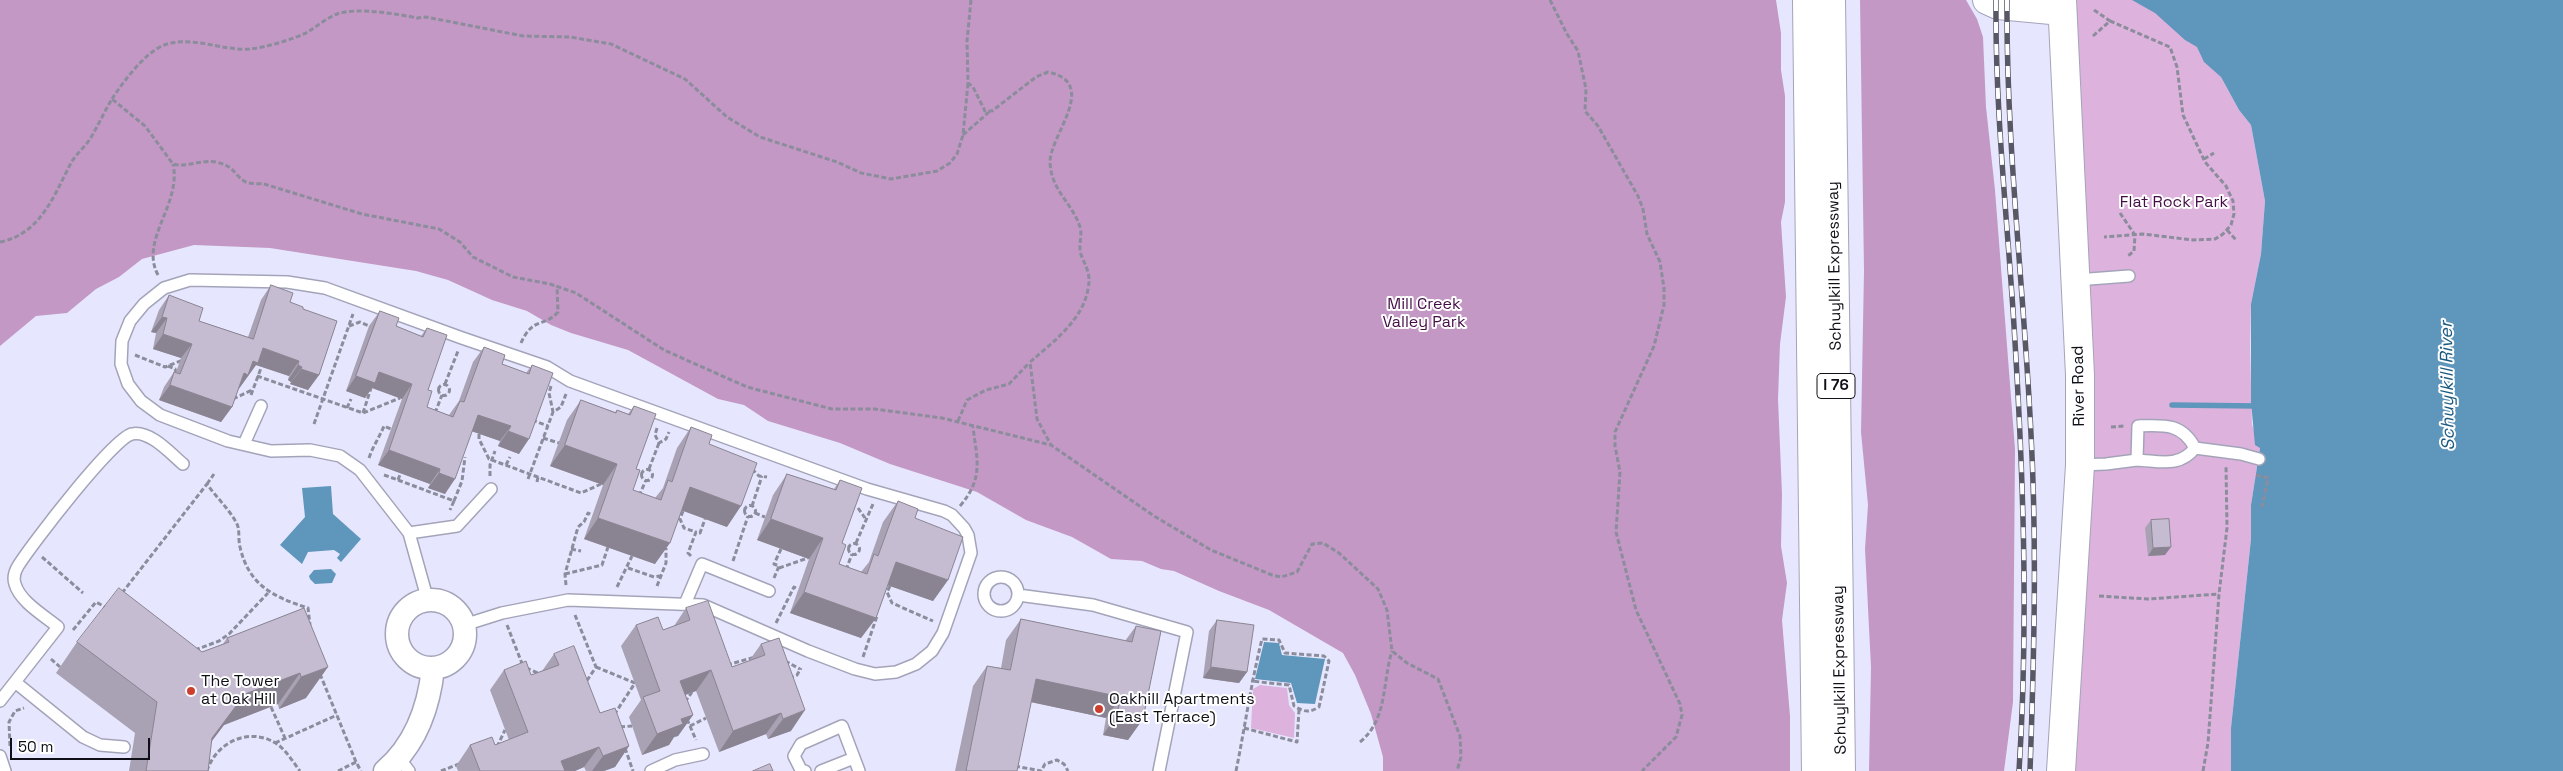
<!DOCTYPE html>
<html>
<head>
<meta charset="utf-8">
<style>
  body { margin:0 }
  #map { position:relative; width:2563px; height:771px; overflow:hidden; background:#e6e7fe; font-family:"Space Grotesk",sans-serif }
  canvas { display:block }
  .scale { position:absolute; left:10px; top:738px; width:140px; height:22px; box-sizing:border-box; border:2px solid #0f0f17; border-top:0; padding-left:6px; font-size:15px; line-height:18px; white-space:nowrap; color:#0f0f17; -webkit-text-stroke:4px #fff; paint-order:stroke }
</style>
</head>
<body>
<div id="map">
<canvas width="2563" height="771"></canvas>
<div class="scale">50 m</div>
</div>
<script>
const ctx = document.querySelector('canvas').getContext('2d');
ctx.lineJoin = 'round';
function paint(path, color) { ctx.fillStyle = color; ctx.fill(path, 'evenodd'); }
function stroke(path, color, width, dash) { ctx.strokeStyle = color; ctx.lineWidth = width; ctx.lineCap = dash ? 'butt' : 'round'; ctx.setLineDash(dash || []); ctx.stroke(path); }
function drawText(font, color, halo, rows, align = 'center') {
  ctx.font = font + ' "Space Grotesk",sans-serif'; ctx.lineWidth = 4; ctx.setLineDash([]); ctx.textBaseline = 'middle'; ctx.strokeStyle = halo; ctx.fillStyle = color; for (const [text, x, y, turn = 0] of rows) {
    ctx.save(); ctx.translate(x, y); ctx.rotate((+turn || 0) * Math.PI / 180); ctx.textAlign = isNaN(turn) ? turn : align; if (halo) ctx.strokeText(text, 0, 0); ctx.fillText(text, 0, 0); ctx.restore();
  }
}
paint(new Path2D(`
  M2077 0H2209L2221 77 2239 110 2251 125 2265 201 2261 254 2251 304 2250 347 2252 424 2260 448 2251 505V539L2231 728V771H2069Z
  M1260 685 1287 688 1289 705 1295 713 1294 738 1251 728 1253 689Z`), '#ddb3de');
paint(new Path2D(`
  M0 0H1776L1781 33V70L1785 96V202L1781 222 1786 297 1780 344 1778 399 1782 494 1781 546 1787 583 1782 620 1790 716V771H1383V757L1371 714 1355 675 1343 653 1269 610 1219 591 1174 571 1161 569 1142 561 1111 559 1072 537 1026 520 977 492 890 464 840 443 768 421 744 405 718 399 628 350 571 333 551 325 527 311 492 300 448 280 416 271 270 248 194 245 142 259 119 277 96 289 67 313 36 316 0 346Z
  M1860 0H1966L1977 19 1983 37 1986 107 1995 190 2015 449 2013 702 2004 771H1869L1871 667 1865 549 1868 505 1861 432 1864 271Z`), '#c498c5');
paint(new Path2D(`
  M2132 0H2563V771H2231V728L2251 539V505L2260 448 2255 445 2251 402V304L2261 254 2265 201 2251 125 2239 110 2221 77 2204 62 2197 47 2185 40 2155 13Z
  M331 486 333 514 361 539 341 562 337 558 340 554 334 550 308 552 302 564 280 545 305 517 302 488Z
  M331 569 336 574 332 583 315 584 310 579 309 576 314 570Z
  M1264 642 1279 643 1282 655 1325 659 1315 704 1297 703 1291 683 1255 679Z`), '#5f96bc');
stroke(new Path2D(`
  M2172 405 2257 406`), '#5f96bc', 5.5);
const service = new Path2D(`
  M2076 280 2129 276
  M244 444 261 406
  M2195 448 2241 454 2259 459
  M2137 460C2160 461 2179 468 2195 448
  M2080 465 2106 464 2137 460 2138 426C2164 425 2182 423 2195 448
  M409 533 428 601
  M984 594a17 17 0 1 1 34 0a17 17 0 1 1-34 0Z
  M1018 595 1093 605 1187 632 1159 771
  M685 604 702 564 769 591
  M464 625 502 613 568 600 703 605 808 651 855 669 875 674 896 672 916 664 932 651 943 633 971 553 968 535 964 528 952 515 944 511 867 489 570 381 547 367 462 338 325 288 287 282 190 280 164 288 144 304 130 321 122 341 121 364 128 384 141 401 160 415 228 441 271 451 310 450 340 456 360 470 409 533 457 526 491 489
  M15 682 83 737 100 745 124 747
  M0 701 58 627C45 616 20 602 15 584 13 578 15 571 18 566 31 545 114 437 132 434 150 430 171 454 183 464
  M0 756 5 771
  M398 757 409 771
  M651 771 675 760 703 754
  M805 771 801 770 794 756 801 744 842 726 859 771
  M821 771 854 758`);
const minor = new Path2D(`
  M397 634a34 34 0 1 1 68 0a34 34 0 1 1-68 0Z
  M385 771C415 745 429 707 433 668`);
const tertiary = new Path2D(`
  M1987 0 1998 5 2062 11
  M2061 771 2080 465V375L2062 0`);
const motorway = new Path2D(`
  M1807 0 1816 771
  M1831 0 1841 771`);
stroke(service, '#a3a4b9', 14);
stroke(minor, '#a3a4b9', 25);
stroke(tertiary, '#a3a4b9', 30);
stroke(motorway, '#a3a4b9', 30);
stroke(new Path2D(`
  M971 0 967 41 968 83 973 87 985 111H992L1036 77 1048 72C1100 83 1050 135 1050 162 1051 191 1072 202 1080 227 1083 237 1077 247 1082 257 1087 269 1091 275 1088 289 1083 320 1052 343 1030 362L1037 419 1051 445
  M1550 0 1567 34 1578 51 1586 89 1585 111 1598 126 1638 196 1643 209 1647 234 1660 262 1664 288V305L1654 346 1615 432V446L1620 472 1616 532 1636 610 1680 704 1682 715 1676 737 1642 771
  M2094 10 2110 21
  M2093 36 2110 21 2170 47 2177 67 2183 115 2205 162 2226 186 2233 201 2234 214 2231 225 2223 234 2215 239 2193 240 2143 234 2104 237
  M112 99C123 82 144 54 162 46 188 34 221 51 249 49 268 47 291 40 308 32 317 26 327 18 337 14 355 7 399 14 417 18L426 17 523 36 570 37 611 44 685 79 727 117 760 137 837 162 861 173 891 179 937 171 950 163 957 154 963 135 968 83
  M963 135 989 112
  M2204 159 2214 153
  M2120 213 2135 235 2134 251 2128 256
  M2227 230 2236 240
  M0 242C41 234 54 195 71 163 76 154 85 147 90 139 98 126 104 112 112 99L145 126 173 164C186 168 202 159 216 162 234 166 233 173 244 181 249 185 259 183 264 184L362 214 439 229 460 242 473 257 513 277 550 284 576 293 664 350 747 387 832 409H875L942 418 1051 445 1154 516 1211 550 1272 575 1281 577 1297 572 1312 544 1323 543 1339 553 1378 589 1387 610 1392 651 1407 663 1438 679 1460 736 1461 757 1457 771
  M158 275C139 240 182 204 173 164
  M349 326 360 322 369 326
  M521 343C533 316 544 328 558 312L557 286
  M135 355 165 367 183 360
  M168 366 175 369 177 375
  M257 376 363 413 400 398
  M445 384 458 351
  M438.5 390a5.5 5.5 0 1 1 11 0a5.5 5.5 0 1 1-11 0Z
  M551 386 549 393 553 412
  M251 395 261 368
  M233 399 252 390
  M347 408 351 399
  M363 413 371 388
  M435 413 442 395
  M532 420 548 426
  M958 421 967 400 986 390 1009 384 1029 363
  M314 424 353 314
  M2111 427 2125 426
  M657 428 655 435 659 443 666 439 669 432
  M479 434V439L489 459 581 493 601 484
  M543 438 559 443
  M369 458C373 446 379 438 384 426L391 429
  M506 465 510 457
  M649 469 659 443
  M752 469 759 476 767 477
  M641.5 475a5.5 5.5 0 1 1 11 0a5.5 5.5 0 1 1-11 0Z
  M384 475 398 480 402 469
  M2256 475 2268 478 2262 507
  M490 476V465L495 451
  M528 479 553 412 561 407 566 394
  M398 480 454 501 450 510
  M537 482 538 477
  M207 484 214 474
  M639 496 646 480
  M454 501 462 481 465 457
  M744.5 511a5.5 5.5 0 1 1 11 0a5.5 5.5 0 1 1-11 0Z
  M752 506 762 476
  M960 506C984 478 977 460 973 427
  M858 508 865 518
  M683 511 680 519 684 528 696 532
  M755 513 765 517
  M856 543 873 504
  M848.5 549a5.5 5.5 0 1 1 11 0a5.5 5.5 0 1 1-11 0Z
  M571 549 581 551
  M691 556 688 553 696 532 700 533 705 519
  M42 557 83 593
  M733 561 748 516
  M628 568 654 577 660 576
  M779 568 808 558
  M846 570 852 554
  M565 574 602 565 608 547
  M774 578 779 566 774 564 781 549
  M566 585 565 574 578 527 584 522 588 513 592 515
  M657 586 666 563V548
  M890 586 887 592 892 603 933 621
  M617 587 632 556
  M122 593 207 484C216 497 230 510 237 524 240 530 238 540 240 547 249 586 274 597 308 608L310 625
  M2099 596 2148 599 2219 594
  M575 615 596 667 586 682
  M776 623 794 587 798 589
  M507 625 523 666
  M73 630 96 602 107 608
  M195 650 219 641 229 634 268 593
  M863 657 877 616 874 615
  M51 659 60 667
  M785 661 800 669
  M727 665 755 657
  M596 667 635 683 614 715
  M526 668 540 674
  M320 674 356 762
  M789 678 797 675 801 668
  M685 702 692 692
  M271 707 285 738
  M687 719 696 740
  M690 726 706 718
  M620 727 632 726
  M1244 728 1297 742 1299 710
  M1360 742C1388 719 1382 683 1392 651
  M275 743 337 715
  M10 746 9 722 15 711 24 708
  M497 747 505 730
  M625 748 633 771
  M1015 766 1041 771 1045 764 1057 760 1064 764 1068 771
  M207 771C216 742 250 726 277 744 286 750 293 762 300 771
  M338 771 356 762 361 771
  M441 771 459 764
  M1236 771C1245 727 1251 683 1262 639L1279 640 1285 653 1324 656 1329 661 1319 707C1309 713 1304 712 1294 706L1289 685 1251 681
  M2203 771 2208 743 2219 594 2227 528 2226 466`), '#8b8c9c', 3, [5, 2.5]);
stroke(service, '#fff', 11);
stroke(minor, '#fff', 22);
stroke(tertiary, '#fff', 28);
stroke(motorway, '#fff', 28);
const rail = new Path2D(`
  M1996 0C1995 103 2006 207 2013 310 2023 464 2029 617 2019 771
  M2007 0C2006 145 2024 289 2031 434 2037 546 2034 658 2030 771`);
stroke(rail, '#585865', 5.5);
stroke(rail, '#fff', 4, [11]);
paint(new Path2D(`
  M271 285 290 302 303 309 319 375 308 390 290 384 291 382 288 380 289 376 256 365 238 390 232 407 221 422 159 400 164 387 174 372H176L181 358 153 349 156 333 151 332 159 310 169 295 199 321 248 337 261 300Z
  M380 311 396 326 421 336 427 328V407L449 415 459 401 473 362 484 347 502 364 526 373 532 365 519 454 498 446 500 441 472 431 445 494 428 488 430 484 378 465 402 399 372 388 365 398 346 391 369 326Z
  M581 400 615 412 617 410 628 414 634 406 636 469 633 490 655 498 663 488 677 448 691 427 709 444 727 527 682 510 655 564 584 539 603 485 550 466 567 420Z
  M787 474 834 489 840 480 842 543 839 564 861 572 869 562 883 522 898 501 915 518 948 580 933 601 888 585 876 618 861 638 790 613 809 559 757 540 773 495Z
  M2151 520 2165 555 2148 556 2145 528Z
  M304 608 306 698 279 709 278 704 224 725 211 742 208 771H129L135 733 56 673 77 642 202 652 223 644 227 638Z
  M686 608 732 667 749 661 761 644 791 731 768 739 766 734 719 752 696 691 685 695 693 715 678 736 674 737 669 745 642 755 629 717 641 700 621 646 636 625 663 630 674 626Z
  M1021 619 1125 641 1136 626 1143 719 1128 740 1103 735 1106 718 1031 702 1017 771H955L973 686 987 666 1001 668 1006 640Z
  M1217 620 1247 672 1239 683 1203 678 1209 631Z
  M554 654 600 713 629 746 615 767 604 771H586L584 767 575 771H458L456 766 470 745H495L509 740 490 690 504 670 531 675 542 671Z`), '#a9a2b4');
paint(new Path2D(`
  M162 317 167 318 156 333 151 332Z
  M163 334 192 344 181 358 153 349Z
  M263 348 299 361 289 376 256 365 238 390 244 373Z
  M298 365 302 367 291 382 288 380Z
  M301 369 319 375 308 390 290 384Z
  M379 372 412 384 402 399 372 388 365 398 346 391 356 376Z
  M170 385 232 407 221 422 159 400Z
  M478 415 511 426 500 441 468 430Z
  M508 431 529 439 519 454 498 446Z
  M565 445 617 464 603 485 550 466Z
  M389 450 440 469 430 484 378 465Z
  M439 473 455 479 445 494 428 488Z
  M690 487 741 506 727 527 675 508Z
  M598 518 670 543 655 564 584 539Z
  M771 519 823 538 809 559 757 540Z
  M2171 547 2165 555 2148 556 2153 548Z
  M896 562 948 580 933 601 881 583Z
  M804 592 876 618 861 638 790 613Z
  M328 667 306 698 279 709 301 677Z
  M1211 667 1247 672 1239 683 1203 678Z
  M711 670 696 691 666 702 680 681Z
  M300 673 278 704 224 725 190 770 212 738 245 694Z
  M1036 679 1121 697 1106 718 1021 700Z
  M805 710 791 731 768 739 783 719Z
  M781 713 766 734 719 752 733 731Z
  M1117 714 1143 719 1128 740 1103 735Z
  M693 715 678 736 674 737 669 745 642 755 657 734 681 719Z
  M629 746 615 767 604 771H592L603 756Z
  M599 747 584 767 575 771H554L561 761Z`), '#8a8492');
const building = new Path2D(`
  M271 285 293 293 290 302 303 307V309L337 321 319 375 301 369 302 367 298 365 299 361 263 348 258 363 253 361 248 375 244 373 232 407 170 385 174 372 180 374 192 344 163 334 167 318 162 317 169 295 203 308 199 321 253 339Z
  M380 311 399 318 396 326 423 337 427 328 447 335 428 390 432 391 427 407 453 417 460 401 464 402 484 347 505 355 502 364 529 374 532 365 553 373 529 439 508 431 511 426 478 415 455 479 439 473 440 469 389 450 412 384 379 372 375 383 356 376Z
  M581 400 616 413 617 410 630 415 634 406 656 414 636 469 640 470 633 490 661 500 668 480 672 482 691 427 712 435 709 444 757 463 741 506 690 487 670 543 598 518 617 464 565 445Z
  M787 474 836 490 840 480 862 488 842 543 846 545 839 564 867 574 874 554 878 556 898 501 918 509 915 518 963 537 948 580 896 562 876 618 804 592 823 538 771 519Z
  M2169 519 2171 547 2153 548 2151 520Z
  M119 588 202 652 229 642 227 638 304 608 328 667 301 677 300 673 245 694 212 738 208 771H146L157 702 77 642Z
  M708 601 732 667 765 655 761 644 779 638 805 710 783 719 781 713 733 731 711 670 680 681 693 715 681 719 683 724 657 734 643 697 660 691 636 625 658 617 663 630 690 620 686 608Z
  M1021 619 1132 642 1136 626 1161 631 1143 719 1117 714 1121 697 1036 679 1017 771H966L987 666 1010 670Z
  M1217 620 1254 625 1247 672 1211 667Z
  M574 646 600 713 615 708 629 746 603 756 599 747 561 761 565 771H480L470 745 492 737 495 745 528 732 504 670 526 661 531 675 559 665 554 654Z
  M770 764 773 771H753Z`);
paint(building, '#c5bcd1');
stroke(building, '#8a8492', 1);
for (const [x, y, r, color] of [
  [191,691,5,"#cc3f2e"],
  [1099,709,5,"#cc3f2e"]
]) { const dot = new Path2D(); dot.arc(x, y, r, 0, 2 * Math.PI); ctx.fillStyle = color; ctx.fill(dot); stroke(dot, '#fff', 2); }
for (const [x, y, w] of [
  [1836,386,38]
]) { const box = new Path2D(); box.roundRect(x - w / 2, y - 12.5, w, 25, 4); ctx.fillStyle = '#fff'; ctx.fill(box); stroke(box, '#0f0f17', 1); }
drawText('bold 15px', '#0f0f17', null, [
  ["I 76",1836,386]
]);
drawText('16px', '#430d46', '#fff', [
  ["Flat Rock Park",2174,203],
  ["Mill Creek",1424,305],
  ["Valley Park",1424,323]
]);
drawText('16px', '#0f0f17', '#fff', [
  ["Schuylkill Expressway",1835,266,-91],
  ["River Road",2079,386,-91],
  ["Schuylkill Expressway",1840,670,-91]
]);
drawText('16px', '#0f0f17', '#fff', [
  ["The Tower",201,682],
  ["at Oak Hill",201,700],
  ["Oakhill Apartments",1109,700],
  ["(East Terrace)",1109,718]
], 'left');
drawText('italic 18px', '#1b5b81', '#fff', [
  ["Schuylkill River",2448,386,-91]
]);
</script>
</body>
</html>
